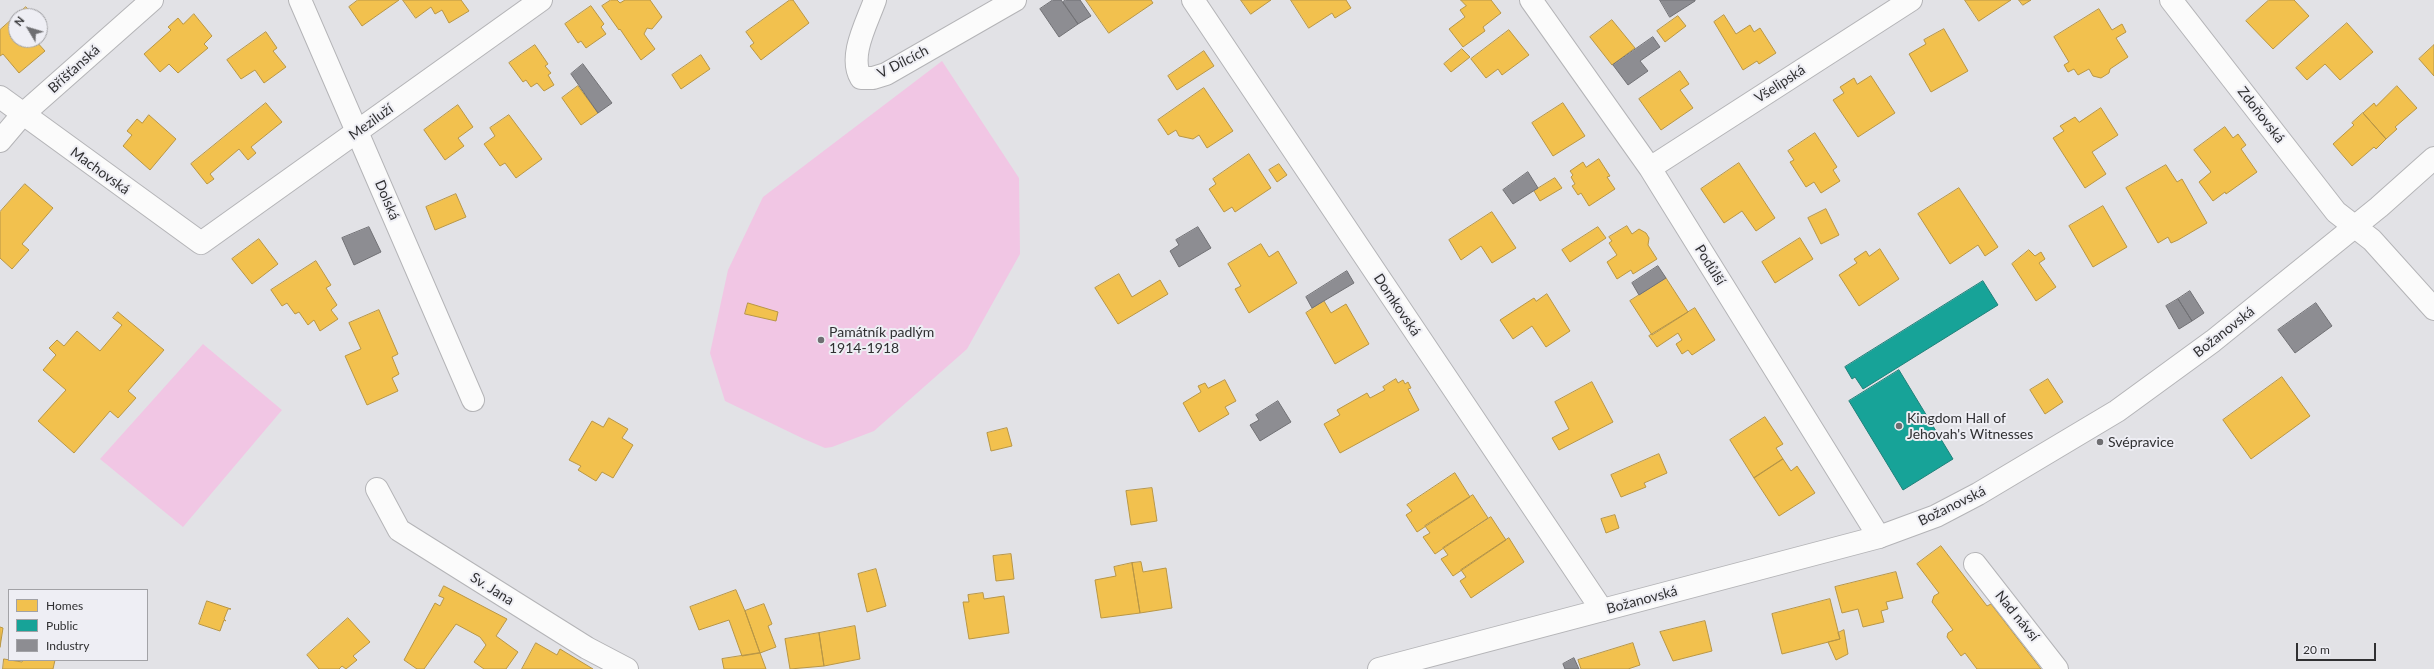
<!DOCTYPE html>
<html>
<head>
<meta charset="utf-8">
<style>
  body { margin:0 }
  #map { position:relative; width:2434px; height:669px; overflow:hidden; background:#e2e2e6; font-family:Lato,sans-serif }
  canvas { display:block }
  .legend { position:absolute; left:8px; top:589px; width:140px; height:72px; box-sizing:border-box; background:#eeeef4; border:1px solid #a2a2a6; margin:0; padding:5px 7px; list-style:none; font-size:12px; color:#303032 }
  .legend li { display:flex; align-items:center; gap:8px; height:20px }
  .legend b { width:20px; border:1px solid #a2a2a6 }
  .north { position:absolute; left:8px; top:8px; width:40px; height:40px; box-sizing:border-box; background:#eeeef4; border:1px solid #a2a2a6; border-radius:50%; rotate:308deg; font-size:11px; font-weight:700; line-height:16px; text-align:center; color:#303032 }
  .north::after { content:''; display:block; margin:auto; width:14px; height:18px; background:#6e6e71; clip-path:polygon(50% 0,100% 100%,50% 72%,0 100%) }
  .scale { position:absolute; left:2296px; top:643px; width:80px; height:18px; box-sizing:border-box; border:2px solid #303032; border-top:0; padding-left:5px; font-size:12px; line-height:14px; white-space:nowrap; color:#303032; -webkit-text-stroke:3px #eeeef4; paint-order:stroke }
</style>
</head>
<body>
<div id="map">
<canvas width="2434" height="669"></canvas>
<ul class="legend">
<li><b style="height:11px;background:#f2c14e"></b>Homes</li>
<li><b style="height:11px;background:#17a398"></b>Public</li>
<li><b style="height:11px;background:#8d8d92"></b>Industry</li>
</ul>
<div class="north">N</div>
<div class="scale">20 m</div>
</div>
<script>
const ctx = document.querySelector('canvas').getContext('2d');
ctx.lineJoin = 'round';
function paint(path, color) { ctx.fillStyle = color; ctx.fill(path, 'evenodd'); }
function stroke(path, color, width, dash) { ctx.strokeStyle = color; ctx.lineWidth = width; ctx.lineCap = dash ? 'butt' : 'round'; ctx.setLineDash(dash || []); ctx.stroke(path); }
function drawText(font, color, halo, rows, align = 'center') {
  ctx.font = font + ' Lato,sans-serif'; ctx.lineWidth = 4; ctx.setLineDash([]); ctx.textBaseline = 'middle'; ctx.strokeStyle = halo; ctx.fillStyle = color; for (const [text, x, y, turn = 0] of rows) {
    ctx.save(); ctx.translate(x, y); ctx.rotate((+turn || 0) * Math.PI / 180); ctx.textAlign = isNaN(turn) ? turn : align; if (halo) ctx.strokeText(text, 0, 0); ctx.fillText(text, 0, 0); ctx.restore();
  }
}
paint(new Path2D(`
  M942 61 1019 178 1020 254 967 349 874 431 832 447 825 448 804 439 725 401 710 353 728 270 763 197Z
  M203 344 282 410 183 527 100 459Z`), '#f1c6e4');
const homes = new Path2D(`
  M358 0H399L362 26 349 7Z
  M403 0H461L469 11 449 23 442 10 435 14 431 7 416 18Z
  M611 0H617L620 3 625 0H650L662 17 652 29 647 28 644 34 655 49 641 60 620 29 619 30 602 6Z
  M790 0H793L809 23 761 60 750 46 754 43 746 32Z
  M1086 0H1151L1153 3 1109 33Z
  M1241 0H1271L1251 14Z
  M1291 0H1346L1351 8 1335 18 1332 13 1309 28Z
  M1461 0H1491L1501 13 1483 27 1485 31 1463 47 1449 29 1465 17 1460 10 1466 6Z
  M1965 0H2011L1979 21Z
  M2019 0H2031L2023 5Z
  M2269 0H2294L2309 16 2273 49 2246 21Z
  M591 6 604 24 601 27 606 34 586 48 581 41 578 43 565 24Z
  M26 7 34 16H16V40H35L45 51 19 73 3 54 0 56V30Z
  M2099 9 2112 30 2122 24 2126 32 2116 38 2128 57 2110 69 2109 73 2101 78 2093 76 2089 69 2078 75 2074 69 2068 72 2064 65 2069 62 2054 37Z
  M194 14 212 36 204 44 208 48 178 73 169 64 160 72 144 54 171 30 168 27 178 18 183 24Z
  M1724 15 1736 34 1750 25 1754 32 1760 28 1776 53 1759 64 1757 61 1743 70 1714 22Z
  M1678 16 1686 26 1665 42 1657 31Z
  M1612 20 1635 48 1612 65 1590 37Z
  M2347 23 2373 52 2340 80 2325 64 2307 80 2296 68Z
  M1944 29 1968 71 1931 92 1909 54 1926 44 1924 40Z
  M1509 30 1529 55 1502 75 1498 69 1486 78 1471 59Z
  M266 32 277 48 273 51 286 67 264 83 255 70 241 79 227 60Z
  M535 45 548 64 545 66 551 73 548 75 554 85 544 91 537 83 531 87 526 80 523 82 509 63Z
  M2434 45V76L2419 59Z
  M1462 49 1470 57 1451 72 1444 64Z
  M1204 51 1214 66 1177 90 1168 76Z
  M701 55 710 69 681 89 672 75Z
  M1680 71 1689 84 1680 90 1693 108 1661 130 1639 99Z
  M1871 76 1895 113 1858 137 1833 100 1844 93 1840 87 1854 78 1857 84Z
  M578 86 598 113 581 125 562 98Z
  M2397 86 2417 108 2395 127 2397 129 2386 139 2363 113 2374 103 2376 106Z
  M1204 88 1233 131 1207 148 1199 135 1193 139 1179 136 1176 130 1168 135 1158 120Z
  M266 103 282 122 251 147 256 153 248 160 239 149 210 174 214 179 207 184 191 164Z
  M1563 103 1585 136 1553 156 1532 123Z
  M458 105 473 127 458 138 464 146 445 160 424 130Z
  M2101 108 2118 135 2092 152 2106 174 2085 188 2053 138 2064 131 2060 126 2075 117 2079 122Z
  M2363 113 2386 139 2376 149 2374 147 2352 166 2333 144 2354 125 2352 123Z
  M149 115 176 139 150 170 123 146 132 135 127 131 137 119 142 123Z
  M509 115 542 159 516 178 505 163 500 166 484 144 495 136 490 128Z
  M2225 127 2233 138 2238 134 2246 145 2241 149 2257 172 2226 194 2225 192 2213 201 2199 182 2211 172 2194 150Z
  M1815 133 1837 167 1833 170 1840 181 1821 193 1814 182 1806 187 1790 162 1794 160 1788 151Z
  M1249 154 1271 188 1235 212 1232 207 1224 212 1209 189 1216 184 1213 179Z
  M1599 159 1610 176 1607 177 1615 189 1589 206 1581 193 1578 195 1572 186 1575 184 1571 177 1573 175 1570 171 1583 162 1586 167Z
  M1739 163 1775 218 1756 231 1742 211 1724 223 1701 189Z
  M1279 164 1287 175 1277 182 1269 170Z
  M2166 165 2177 182 2182 179 2207 223 2178 240 2171 243 2168 237 2158 243 2126 188Z
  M1555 178 1562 188 1540 201 1534 191Z
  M25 184 53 208 22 244 29 250 12 269 0 258V212Z
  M1959 188 1998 247 1985 256 1978 245 1950 264 1918 214Z
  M456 194 466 217 435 230 426 207Z
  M2103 206 2127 247 2093 267 2069 226Z
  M1826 209 1839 235 1821 244 1808 218Z
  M1492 212 1516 248 1492 263 1481 246 1461 260 1449 240Z
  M1627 226 1632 234 1639 229 1646 233 1649 238 1648 245 1657 259 1633 274 1631 270 1617 279 1607 262 1617 255 1609 243 1612 241 1609 237Z
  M1598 227 1606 238 1570 262 1562 250Z
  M1800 238 1813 259 1775 283 1762 262Z
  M259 239 278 264 252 284 232 259Z
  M1261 244 1269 257 1278 251 1297 283 1249 313 1235 289 1241 286 1228 264Z
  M1880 249 1899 279 1859 306 1839 275 1857 263 1854 259 1866 251 1869 256Z
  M2029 250 2035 256 2041 252 2045 259 2039 263 2056 287 2036 301 2012 264Z
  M316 261 331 285 326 288 337 305 331 310 338 319 320 331 314 320 308 325 299 312 295 314 287 303 282 306 271 290Z
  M1119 274 1132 297 1160 280 1168 294 1118 324 1095 288Z
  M1666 278 1688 312 1652 335 1630 301Z
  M1547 294 1570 331 1546 347 1532 326 1513 339 1500 320 1534 298 1536 301Z
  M1324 301 1331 313 1346 304 1369 344 1335 364 1306 313Z
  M748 303 778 312 776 321 745 314Z
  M1695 308 1715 340 1692 355 1688 350 1682 354 1676 344 1682 340 1678 333 1657 347 1649 336Z
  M379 310 398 354 392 357 399 374 392 378 398 391 367 405 345 356 361 349 349 323Z
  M118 312 164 350 128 391 136 398 118 418 110 411 74 453 38 421 66 390 43 370 56 355 49 348 57 340 64 346 77 331 100 351 122 325 113 318Z
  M2282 377 2310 416 2251 459 2223 420Z
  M1396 379 1398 383 1403 380 1405 384 1408 382 1411 388 1408 389 1419 410 1340 453 1324 424 1340 415 1337 410 1367 393 1370 398 1385 390 1383 387Z
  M2048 379 2063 402 2045 414 2030 390Z
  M1225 380 1236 401 1225 407 1229 414 1199 432 1183 403 1201 392 1198 386 1205 383 1208 388Z
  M1592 382 1613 422 1559 450 1552 438 1569 429 1555 402Z
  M1765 417 1783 444 1776 448 1783 459 1754 478 1730 440Z
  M609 418 628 429 622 438 633 445 613 478 602 472 596 481 578 470 581 466 569 460 592 421 603 427Z
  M1007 428 1012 446 991 451 987 433Z
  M1659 454 1667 473 1644 483 1646 487 1621 497 1611 475Z
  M1783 459 1791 471 1797 466 1815 493 1779 516 1754 478Z
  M1455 473 1470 497 1417 532 1406 515 1412 511 1407 505Z
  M1152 488 1157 521 1131 525 1126 491Z
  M1473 495 1488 518 1435 554 1423 537 1430 533 1425 526Z
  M1615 515 1619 528 1606 533 1601 519Z
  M1491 517 1506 540 1453 576 1441 559 1448 555 1443 548Z
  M1509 538 1524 562 1471 598 1460 581 1466 577 1461 570Z
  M1941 546 1987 606 1991 604 2041 669H1977L1965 653 1961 656 1947 637 1948 633 1953 630 1932 602 1934 596 1939 593 1917 564Z
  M1011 554 1014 579 996 581 993 556Z
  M1141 562 1143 572 1166 568 1172 608 1140 613 1132 563Z
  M1132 563 1140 613 1101 618 1095 580 1116 576 1114 567Z
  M876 569 886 606 867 612 858 574Z
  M1896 572 1903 598 1886 602 1888 609 1881 611 1884 622 1863 627 1858 609 1842 613 1835 587Z
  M444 586 507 619 496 636 518 652 506 669H484L474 662 486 645 480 637 456 624 424 669H417L404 660 435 603 440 606 444 598 439 596Z
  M736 590 745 611 760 653 742 656 729 620 699 630 690 607Z
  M983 593 984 599 1004 596 1009 633 969 639 963 602H969L968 595Z
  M1830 599 1840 639 1782 654 1772 614Z
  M207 601 231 609H228L224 619 226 621 224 620 220 631 199 624Z
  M764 604 772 624 768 626 776 647 760 653 745 611Z
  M348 618 370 642 353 656 357 660 346 669 342 666 339 669H319L307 655Z
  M1705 621 1712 651 1673 661 1660 632Z
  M855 626 860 659 824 666 819 633Z
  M0 627 3 628 0 647Z
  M1844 630 1848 654 1836 660 1828 642 1840 639 1838 633Z
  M819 633 824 666 790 669 785 639Z
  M536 643 557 655 560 649 593 669H522Z
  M1633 643 1640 665 1628 669H1581L1578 660Z
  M760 653 766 669H724L722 659Z
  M4 659 22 662 23 660H55L53 669H3Z`);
paint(homes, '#f2c14e');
stroke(homes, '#b89646', 1);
const public = new Path2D(`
  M1983 281 1998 305 1863 389 1855 377 1852 379 1845 367Z
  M1899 370 1953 459 1903 490 1849 401Z`);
paint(public, '#17a398');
stroke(public, '#1e8079', 1);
const industry = new Path2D(`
  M1053 0H1061L1078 24 1059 37 1040 9Z
  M1066 0H1080L1091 16 1078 24 1063 2Z
  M1660 0H1695V1L1670 17Z
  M1653 37 1660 47 1640 61 1648 71 1628 85 1613 65Z
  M583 64 612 103 598 113 571 74Z
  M1528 172 1538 188 1513 204 1503 190Z
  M369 227 381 252 354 265 342 238Z
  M1198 227 1211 248 1179 267 1170 251 1179 245 1176 240Z
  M1658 266 1666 278 1639 295 1632 283Z
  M1347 271 1354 283 1312 308 1306 297Z
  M2190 291 2204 313 2192 321 2178 299Z
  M2178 299 2192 321 2179 329 2166 306Z
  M2316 303 2332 326 2295 353 2278 330Z
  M1278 401 1291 422 1260 441 1250 425 1259 420 1256 415Z
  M1574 658 1579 669H1565L1563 664Z`);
paint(industry, '#8d8d92');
stroke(industry, '#717175', 1);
const street = new Path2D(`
  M300 0 473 400
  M875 0C867 23 848 56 861 78H873L886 74 1015 0
  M1193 0 1602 610
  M1531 0 1650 168 1879 537
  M2171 0 2336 212 2372 240 2434 309
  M0 97 201 243 541 0
  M0 141 22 115 152 0
  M1650 168 1911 0
  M377 489 399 530 587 648 627 669
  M1975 564 2057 669`);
const secondary = new Path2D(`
  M1379 669 1879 537 1936 516 1978 494 2117 411 2213 341 2379 207 2434 158`);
stroke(street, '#b4b4b7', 24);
stroke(secondary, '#b4b4b7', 24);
stroke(street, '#fbfbfb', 22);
stroke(secondary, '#fbfbfb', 22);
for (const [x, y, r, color] of [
  [821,340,4,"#6e6e71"],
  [1899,426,4,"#6e6e71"],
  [2100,442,4,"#6e6e71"]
]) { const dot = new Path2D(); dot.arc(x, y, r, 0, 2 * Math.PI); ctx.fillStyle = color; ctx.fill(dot); stroke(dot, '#eeeef4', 1.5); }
drawText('14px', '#303032', '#eeeef4', [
  ["V Dílcích",903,62,-27],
  ["Bříšťanská",74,69,-42],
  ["Všelipská",1780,84,-33],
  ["Zdoňovská",2261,115,52],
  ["Meziluží",371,122,-36],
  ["Machovská",100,171,36],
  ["Dolská",387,200,67],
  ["Podůlší",1710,265,58],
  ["Domkovská",1397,305,56],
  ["Božanovská",2224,332,-38],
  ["Božanovská",1952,506,-26],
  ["Sv. Jana",492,589,32],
  ["Božanovská",1642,600,-15],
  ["Nad návsí",2017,616,51]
]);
drawText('14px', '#303032', '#eeeef4', [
  ["Památník padlým",829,332],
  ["1914-1918",829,348],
  ["Kingdom Hall of",1907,418],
  ["Jehovah's Witnesses",1907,434],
  ["Svépravice",2108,442]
], 'left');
</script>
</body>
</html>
